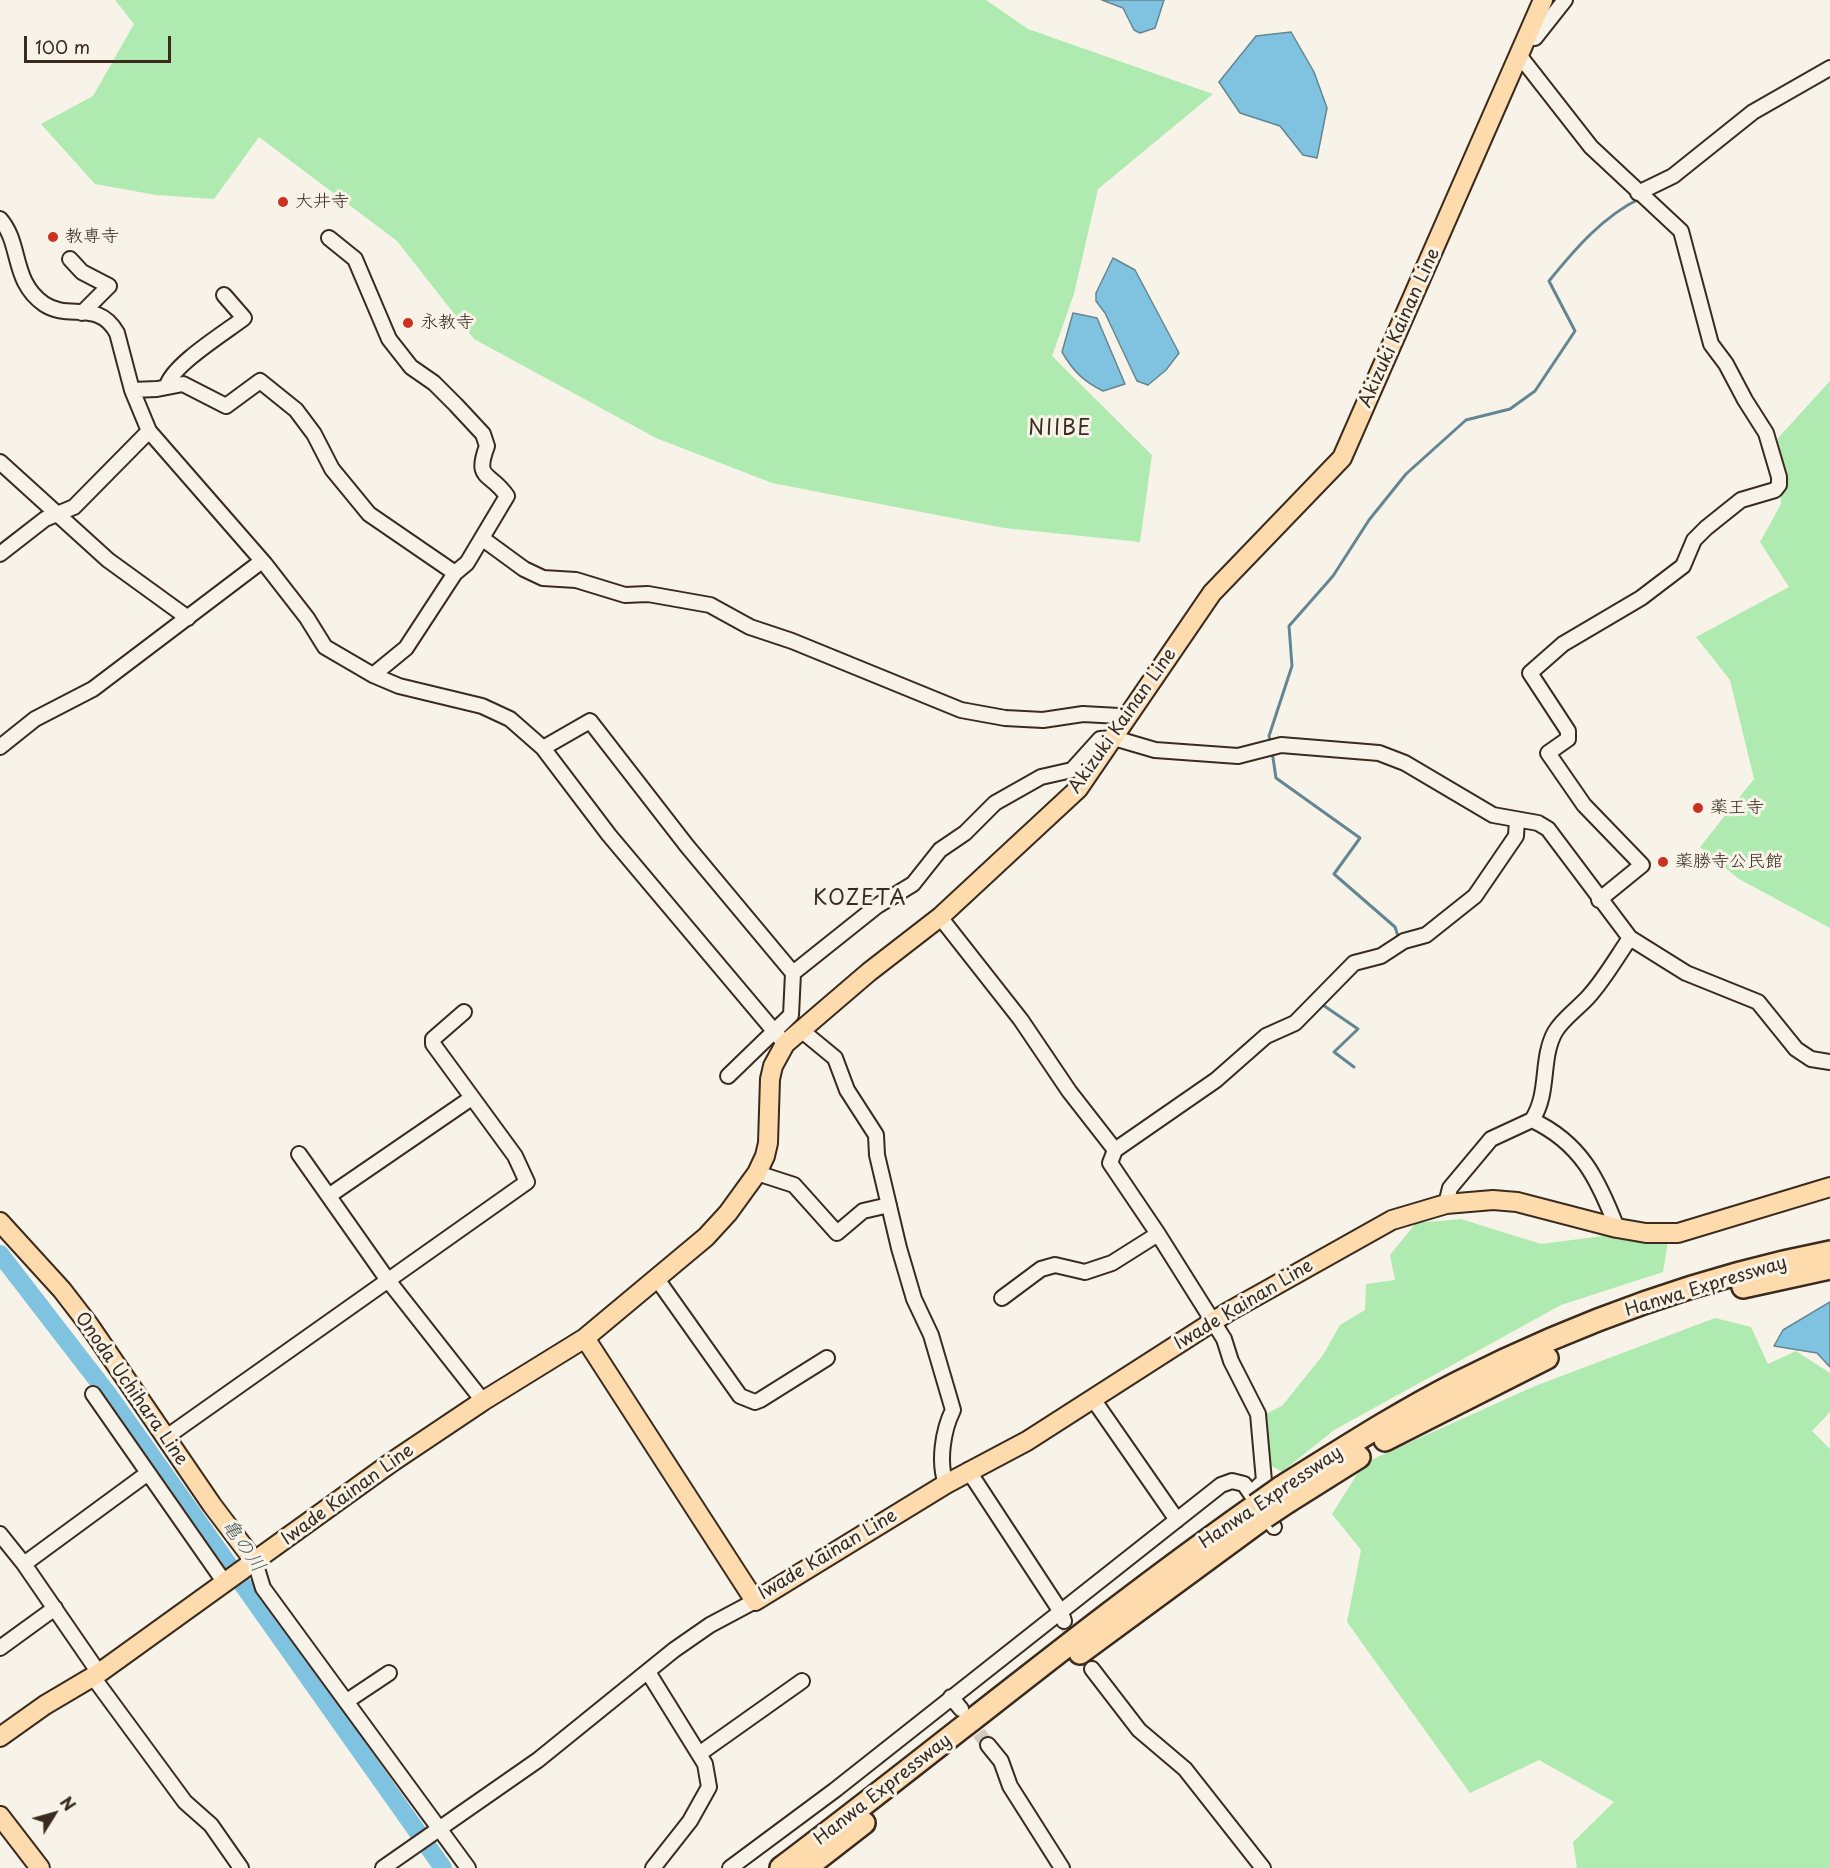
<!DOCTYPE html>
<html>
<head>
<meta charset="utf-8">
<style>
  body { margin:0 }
  #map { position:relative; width:1830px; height:1868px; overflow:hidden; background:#f7f3e8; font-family:"Playpen Sans",sans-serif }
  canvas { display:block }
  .north { position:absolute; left:24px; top:1784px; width:60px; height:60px; -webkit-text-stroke:4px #f7f3e8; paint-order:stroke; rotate:53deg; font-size:16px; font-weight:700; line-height:24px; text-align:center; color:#3b2a1e }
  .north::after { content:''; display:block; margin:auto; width:21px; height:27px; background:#3b2a1e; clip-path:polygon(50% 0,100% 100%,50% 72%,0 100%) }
  .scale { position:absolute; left:24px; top:36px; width:147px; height:27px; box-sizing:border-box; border:3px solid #3b2a1e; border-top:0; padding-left:8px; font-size:18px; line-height:21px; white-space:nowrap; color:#3b2a1e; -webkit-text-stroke:4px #f7f3e8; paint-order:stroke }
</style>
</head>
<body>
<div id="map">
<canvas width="1830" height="1868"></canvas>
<div class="north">N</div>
<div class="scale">100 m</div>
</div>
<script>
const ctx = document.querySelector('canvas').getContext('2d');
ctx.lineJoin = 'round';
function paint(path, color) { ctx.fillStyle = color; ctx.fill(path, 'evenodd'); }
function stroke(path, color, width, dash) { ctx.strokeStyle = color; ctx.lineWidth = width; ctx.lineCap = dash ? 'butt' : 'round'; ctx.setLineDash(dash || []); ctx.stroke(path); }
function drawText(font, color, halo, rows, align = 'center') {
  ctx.font = font + ' "Playpen Sans","Klee One",sans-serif'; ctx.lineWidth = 6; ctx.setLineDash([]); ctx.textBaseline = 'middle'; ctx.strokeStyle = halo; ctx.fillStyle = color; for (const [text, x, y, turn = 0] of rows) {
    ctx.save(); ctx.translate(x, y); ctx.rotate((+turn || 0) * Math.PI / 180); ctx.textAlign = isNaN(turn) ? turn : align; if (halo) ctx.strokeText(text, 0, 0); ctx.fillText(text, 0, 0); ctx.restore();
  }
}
paint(new Path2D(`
  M115 0H986L1028 29 1213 94 1098 189 1074 294 1052 356 1152 455 1140 542 1004 528 772 483 656 438 474 339 397 241 259 137 214 199 156 195 95 184 41 124 93 96 134 24Z
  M1830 381V928L1739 879 1700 847 1754 779 1730 680 1696 637 1789 587 1760 542 1781 504 1778 438Z
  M1461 1219 1541 1244 1603 1236 1668 1241 1663 1272 1561 1305 1334 1430 1282 1472 1261 1459 1257 1418 1282 1406 1323 1355 1340 1325 1365 1310 1366 1284 1395 1280 1390 1255 1416 1223Z
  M1715 1318 1751 1327 1768 1364 1796 1351 1830 1373V1412L1812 1431 1830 1449V1868H1577L1573 1842 1614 1802 1539 1760 1470 1793 1347 1622 1361 1550 1332 1514 1364 1463 1535 1386Z`), '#afeab0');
const water = new Path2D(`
  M1102 0H1164L1155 28 1140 33 1134 30 1123 8Z
  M1291 32 1314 72 1327 108 1317 158 1303 155 1280 126 1240 113 1219 82 1256 36Z
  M1113 258 1135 270 1179 353 1166 370 1148 385 1137 381 1105 313 1096 301V293Z
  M1073 313 1097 318 1125 384 1103 391C1083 381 1073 371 1062 352Z
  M1830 1302V1367L1817 1353 1774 1346 1783 1330Z`);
paint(water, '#80c3e0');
stroke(water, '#648692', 1.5);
stroke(new Path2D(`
  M1271 745 1269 736 1292 666 1289 626 1333 576 1369 520 1406 474 1466 420 1510 409 1535 391 1575 331 1549 281C1575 249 1603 216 1641 198
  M1272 751 1276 778 1360 838 1334 874 1395 927 1398 936 1390 943
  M1320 1003 1358 1029 1334 1052 1354 1067`), '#648692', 3);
stroke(new Path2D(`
  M0 1254 108 1394 443 1868`), '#80c3e0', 18);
stroke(new Path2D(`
  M1064 1621 1092 1669
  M966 1716 988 1745`), '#d1cbc0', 14, [14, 7]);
const minor = new Path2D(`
  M1526 38H1535L1565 0
  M1519 55 1591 147 1681 231 1711 344 1726 364 1745 400 1766 433 1779 477V485L1775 490 1741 500 1706 528 1694 540 1683 566 1641 598 1563 644 1530 673 1568 731V739L1548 753 1584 805 1642 865 1599 900
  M1638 193 1673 176 1753 112 1830 68
  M0 219C22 244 11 281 44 304 69 321 98 299 117 333L132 390 149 431 265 564 307 618 325 647 373 675 399 686 482 706 510 719 543 748 609 835 785 1044
  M329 238 355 259 389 339 411 367 434 383 456 405 483 434 487 446C474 481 490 471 507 496L467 563 455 573 406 648 373 675
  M70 259 82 272 109 286 82 313
  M167 386C172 365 226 332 244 318L224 295
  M132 390 157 389 183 384 226 406 260 381 296 410 314 434 332 469 369 514 455 573
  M0 462 108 560 188 618
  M483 539 524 569 543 578 576 580 625 595 648 594 710 605 750 627 792 641 961 710 1005 718 1043 720 1083 714 1119 716 1126 720
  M0 554 45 519 74 507 149 431
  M0 747 35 719 93 689 262 561
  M543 748 590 721 687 846 793 973 791 1015 728 1076
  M940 917 1021 1020 1069 1091 1115 1150
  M793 973 877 906 913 884 940 850 965 833 995 803 1041 777 1072 770 1100 739 1114 738 1155 750 1238 756 1281 745 1379 753 1405 763 1493 815 1538 823 1548 829 1630 938 1686 973 1758 1002 1796 1049 1811 1059 1830 1062
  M801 1030 835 1058 847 1090 876 1135 877 1155 899 1248 914 1299 931 1335 953 1410C943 1430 938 1462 946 1484
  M1532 1120C1550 1093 1540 1059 1555 1032 1563 1018 1580 1007 1590 995 1605 978 1617 957 1630 938
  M299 1154 387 1279 483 1401
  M757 1173 794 1185 837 1233 863 1211 889 1205
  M330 1195 470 1099
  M1446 1204 1450 1188 1491 1139 1532 1120C1581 1143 1598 1179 1617 1228
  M1158 1234 1224 1339 1231 1361 1258 1414 1264 1481 1251 1493
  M657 1279 740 1396 755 1402 760 1400 827 1358
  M1002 1298 1041 1269 1055 1265 1085 1272 1112 1263 1158 1234 1110 1163 1115 1150 1216 1080 1266 1036 1295 1023 1354 963 1381 956 1404 941 1426 935 1475 896 1516 836 1517 820
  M93 1394 225 1583
  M1093 1399 1177 1520
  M165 1438 527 1182 515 1156 433 1044V1039L464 1012
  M968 1470 1061 1612 1064 1621
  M0 1534 24 1564 99 1673
  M255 1562 263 1588 468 1868
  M24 1564 148 1473
  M0 1648 55 1608
  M1092 1669 1139 1730 1185 1769 1263 1868
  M648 1672 705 1764 709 1787 690 1821 653 1868
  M93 1677 185 1802 211 1825 241 1868
  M951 1697 961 1709
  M347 1701 389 1673
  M988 1745 1001 1761 1010 1786 1062 1868
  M699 1754 802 1681
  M383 1868 538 1760 674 1650 710 1625 755 1601
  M730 1868 835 1790 1221 1485 1232 1481 1244 1484 1274 1527`);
const major = new Path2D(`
  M0 1222 62 1290 89 1325 212 1505 255 1562
  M585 1338 755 1601 946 1484 1027 1441 1228 1312 1392 1220 1446 1204 1493 1200 1517 1202 1617 1228 1646 1233H1678L1830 1187
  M0 1737 45 1705 99 1673 392 1462 483 1401 585 1338 706 1237 728 1213 757 1173 765 1156 768 1143 770 1079 773 1066 785 1044 869 972 940 917 1078 789 1212 593 1342 458 1543 0
  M0 1816 40 1868`);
const highway = new Path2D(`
  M1743 1287 1830 1268
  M1385 1440 1547 1358
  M1280 1488C1338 1452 1396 1414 1457 1383 1574 1324 1701 1277 1830 1252
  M1289 1501 1359 1457
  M1080 1653 1265 1517
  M781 1868C940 1748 1093 1620 1256 1505
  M806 1868 864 1823`);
stroke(minor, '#3b2a1e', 18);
stroke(major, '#3b2a1e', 22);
stroke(highway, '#3b2a1e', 26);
stroke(minor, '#f7f3e8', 14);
stroke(major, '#fedbac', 18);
stroke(highway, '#fedbac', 21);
const highwayBridge = new Path2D(`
  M1256 1505 1280 1488
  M1265 1517 1289 1501`);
stroke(highwayBridge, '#3b2a1e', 26, []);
stroke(highwayBridge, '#fedbac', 21);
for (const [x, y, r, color] of [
  [283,202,6,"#c8321e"],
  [53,237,6,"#c8321e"],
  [408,323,6,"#c8321e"],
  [1698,808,6,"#c8321e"],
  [1663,862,6,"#c8321e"]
]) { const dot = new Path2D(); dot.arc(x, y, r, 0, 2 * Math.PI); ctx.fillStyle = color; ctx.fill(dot); stroke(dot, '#f7f3e8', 2); }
drawText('18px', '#3b2a1e', '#f7f3e8', [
  ["大井寺",295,202],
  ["教専寺",65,237],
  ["永教寺",420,323],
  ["薬王寺",1710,808],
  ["薬勝寺公民館",1675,862]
], 'left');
drawText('18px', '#3b2a1e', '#f7f3e8', [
  ["Akizuki Kainan Line",1400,328,-66],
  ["Akizuki Kainan Line",1123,721,-55],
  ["Hanwa Expressway",1706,1287,-17],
  ["Iwade Kainan Line",1244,1305,-31],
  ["Onoda Uchihara Line",131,1389,55],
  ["Iwade Kainan Line",348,1495,-36],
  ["Hanwa Expressway",1271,1498,-34],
  ["Iwade Kainan Line",828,1555,-31],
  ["Hanwa Expressway",883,1790,-38]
]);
drawText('italic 20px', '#505858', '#f7f3e8', [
  ["亀の川",243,1546,55]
]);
ctx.letterSpacing = '1.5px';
drawText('21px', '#3b2a1e', '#f7f3e8', [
  ["NIIBE",1060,429],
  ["KOZETA",860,899]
]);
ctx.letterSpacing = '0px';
</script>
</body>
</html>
